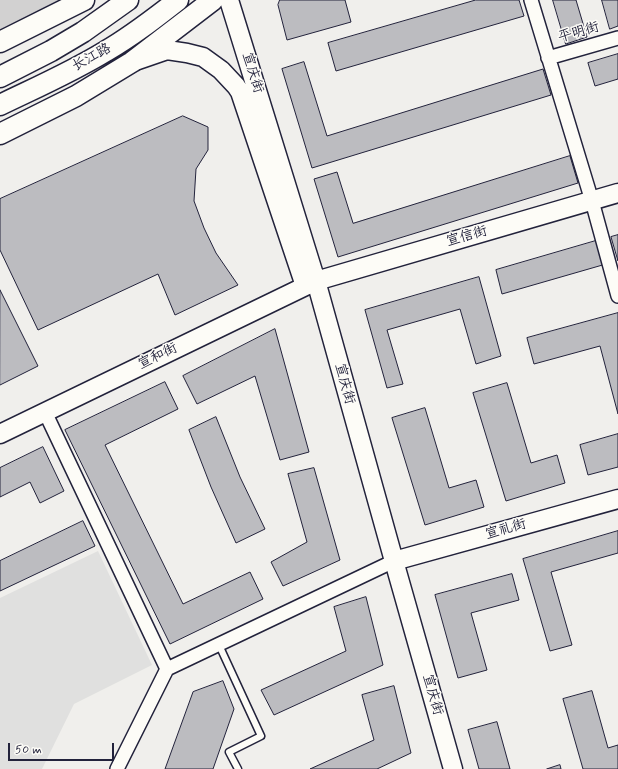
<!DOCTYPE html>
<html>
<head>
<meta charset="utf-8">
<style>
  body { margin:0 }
  #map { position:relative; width:618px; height:769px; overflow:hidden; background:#f0efec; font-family:Mynerve,sans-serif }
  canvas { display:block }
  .scale { position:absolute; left:8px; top:743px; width:106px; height:18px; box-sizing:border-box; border:2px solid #22223b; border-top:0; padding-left:5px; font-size:12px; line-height:14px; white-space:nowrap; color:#22223b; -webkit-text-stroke:3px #fdfcf7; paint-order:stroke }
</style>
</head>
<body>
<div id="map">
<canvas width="618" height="769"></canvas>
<div class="scale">50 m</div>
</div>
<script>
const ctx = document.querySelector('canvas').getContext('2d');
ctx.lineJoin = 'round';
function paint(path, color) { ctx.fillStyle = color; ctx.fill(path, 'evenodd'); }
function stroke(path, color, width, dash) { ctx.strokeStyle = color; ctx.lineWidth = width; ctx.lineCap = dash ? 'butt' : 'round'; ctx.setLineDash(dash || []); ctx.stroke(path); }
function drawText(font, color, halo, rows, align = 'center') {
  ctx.font = font + ' Mynerve,"LXGW WenKai TC",sans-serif'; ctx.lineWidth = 3; ctx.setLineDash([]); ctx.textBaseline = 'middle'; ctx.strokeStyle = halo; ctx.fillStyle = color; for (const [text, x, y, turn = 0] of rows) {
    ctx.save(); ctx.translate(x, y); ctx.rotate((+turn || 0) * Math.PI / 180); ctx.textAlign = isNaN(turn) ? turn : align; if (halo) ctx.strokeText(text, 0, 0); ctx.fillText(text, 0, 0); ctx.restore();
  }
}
paint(new Path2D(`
  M98 551 152 665 74 704 42 769H0V598Z`), '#e0e0df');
paint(new Path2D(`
  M0 0H59L48 10 0 34Z`), '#d2d1d1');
const building = new Path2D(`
  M280 0H345L351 22 287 40 278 5Z
  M476 0H519L524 16 336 71 328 43Z
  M553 0H576L587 37 566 44Z
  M602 0H618V26L610 29Z
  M618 54V79L595 86 588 63Z
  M304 62 327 136 543 69 551 95 312 168 282 69Z
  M183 116 208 127V150L196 169 194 201 204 228 216 253 238 285 175 315 158 274 38 330 0 250V199Z
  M570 156 578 183 338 257 314 179 337 172 353 223Z
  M618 235V261L611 237Z
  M599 240 606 264 502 294 496 270Z
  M479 277 501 356 476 364 460 309 387 330 403 384 387 388 365 310Z
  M0 290 38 366 0 385Z
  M618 313V414L600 346 534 364 527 338Z
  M275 329 309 452 280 460 255 376 197 404 183 376Z
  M165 382 178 409 105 445 183 604 250 572 263 599 170 644 65 430Z
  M507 383 531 463 557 455 565 483 506 501 473 393Z
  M425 408 449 488 476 480 484 507 425 525 392 418Z
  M216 417 240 477 265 529 236 543 211 487 189 430Z
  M618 434V467L588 475 580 445Z
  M43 447 64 491 40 503 30 482 0 497V468Z
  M314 468 340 560 283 586 271 562 307 542 288 474Z
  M83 521 95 546 0 591V561Z
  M618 531V553L551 572 572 645 550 651 523 559Z
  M512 574 519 600 471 613 487 670 458 678 435 595Z
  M366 597 383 665 274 715 261 690 346 651 334 607Z
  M223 681 234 709 213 769H165L193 692Z
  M394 686 411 753 377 769H310L374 740 362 695Z
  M592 691 608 748 618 745V769H583L563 699Z
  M497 722 510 769H479L468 730Z
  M560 765 561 769H547Z`);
paint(building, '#bcbcc0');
stroke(building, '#22223b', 1);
const lane = new Path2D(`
  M219 645 261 736 229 752 238 769`);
const street = new Path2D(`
  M531 0 592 201 618 296
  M548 58 618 38
  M45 412 167 669
  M117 769 167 669 394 561`);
const secondary = new Path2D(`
  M229 0 316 281 394 561 453 769
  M138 60 167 50 187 53 203 57 221 70 236 86 240 92 305 286
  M0 434 316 281 618 193
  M394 561 618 499`);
const primary = new Path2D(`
  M0 42 84 0
  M0 77 51 51 83 32 128 0
  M0 105C35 88 72 72 106 51 132 36 155 18 178 0
  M0 134 76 96 132 62 213 0`);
stroke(lane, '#22223b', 9);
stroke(street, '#22223b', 16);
stroke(secondary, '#22223b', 21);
stroke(primary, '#22223b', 23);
stroke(lane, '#fdfcf7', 6);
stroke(street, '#fdfcf7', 13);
stroke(secondary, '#fdfcf7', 18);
stroke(primary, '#fdfcf7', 20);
drawText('14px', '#22223b', '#fdfcf7', [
  ["平明街",579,33,-16],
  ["长江路",92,58,-29],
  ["宣庆街",252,73,73],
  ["宣信街",467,237,-16],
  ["宣和街",158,357,-26],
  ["宣庆街",344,384,75],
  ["宣礼街",506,530,-16],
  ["宣庆街",432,695,74]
]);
</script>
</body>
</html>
